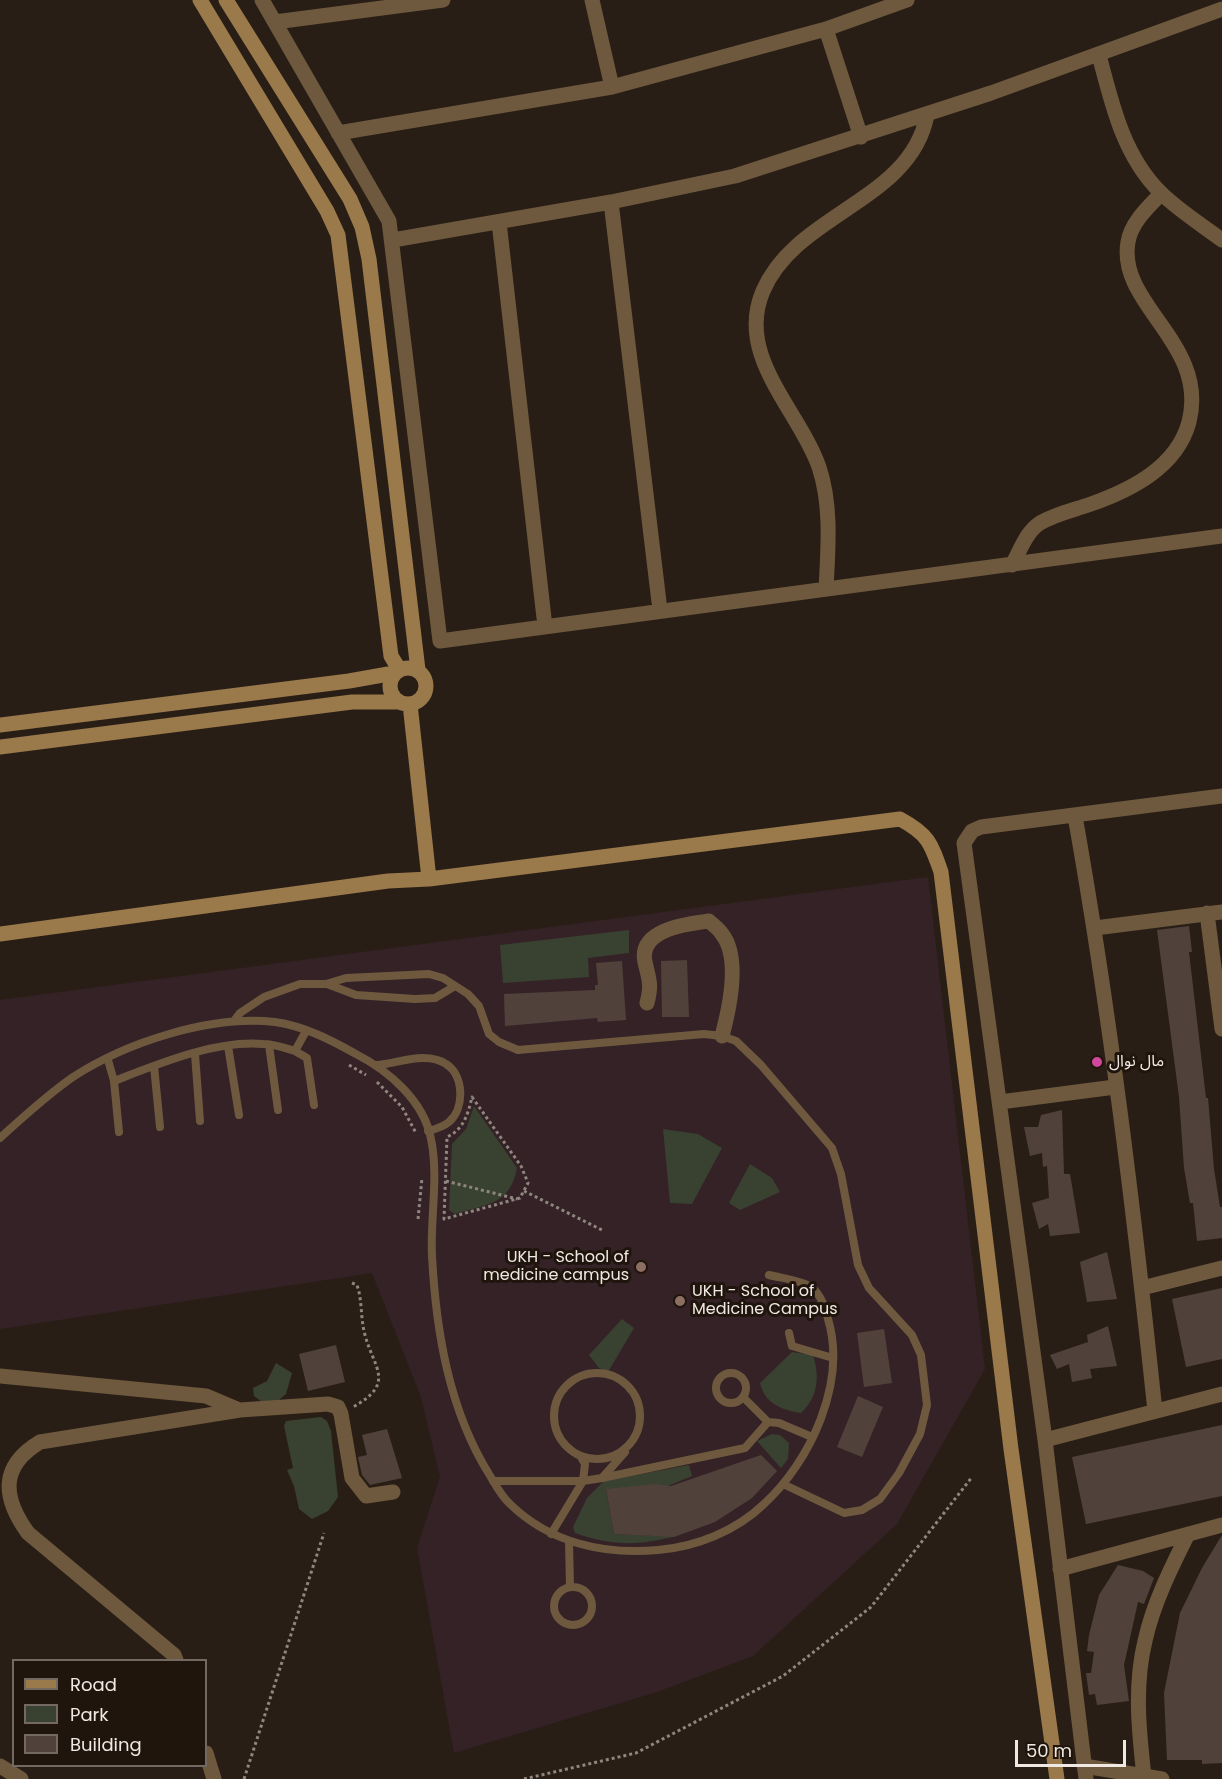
<!DOCTYPE html>
<html>
<head>
<meta charset="utf-8">
<style>
  body { margin:0 }
  #map { position:relative; width:1222px; height:1779px; overflow:hidden; background:#291e15; font-family:Poppins,sans-serif }
  canvas { display:block }
  .legend { position:absolute; left:12px; top:1659px; width:195px; height:108px; box-sizing:border-box; background:#1f150c; border:2px solid #736962; margin:0; padding:8px 10px; list-style:none; font-size:18px; color:#f0e8e2 }
  .legend li { display:flex; align-items:center; gap:12px; height:30px }
  .legend b { width:30px; border:2px solid #736962 }
  .scale { position:absolute; left:1015px; top:1740px; width:111px; height:27px; box-sizing:border-box; border:3px solid #f0e8e2; border-top:0; padding-left:8px; font-size:18px; line-height:21px; white-space:nowrap; color:#f0e8e2; -webkit-text-stroke:4px #1f150c; paint-order:stroke }
</style>
</head>
<body>
<div id="map">
<canvas width="1222" height="1779"></canvas>
<ul class="legend">
<li><b style="height:8px;background:#9a794b"></b>Road</li>
<li><b style="height:16px;background:#394130"></b>Park</li>
<li><b style="height:16px;background:#50423b"></b>Building</li>
</ul>
<div class="scale">50 m</div>
</div>
<script>
const ctx = document.querySelector('canvas').getContext('2d');
ctx.lineJoin = 'round';
function paint(path, color) { ctx.fillStyle = color; ctx.fill(path, 'evenodd'); }
function stroke(path, color, width, dash) { ctx.strokeStyle = color; ctx.lineWidth = width; ctx.lineCap = dash ? 'butt' : 'round'; ctx.setLineDash(dash || []); ctx.stroke(path); }
function drawText(font, color, halo, rows, align = 'center') {
  ctx.font = font + ' Poppins,"Noto Sans Arabic",sans-serif'; ctx.lineWidth = 6; ctx.setLineDash([]); ctx.textBaseline = 'middle'; ctx.strokeStyle = halo; ctx.fillStyle = color; for (const [text, x, y, turn = 0] of rows) {
    ctx.save(); ctx.translate(x, y); ctx.rotate((+turn || 0) * Math.PI / 180); ctx.textAlign = isNaN(turn) ? turn : align; if (halo) ctx.strokeText(text, 0, 0); ctx.fillText(text, 0, 0); ctx.restore();
  }
}
paint(new Path2D(`
  M928 877 985 1369 897 1524 753 1656 657 1692 454 1753 417 1548 440 1477 421 1397 372 1273 0 1329V1000Z`), '#342227');
paint(new Path2D(`
  M629 930V953L588 958 589 977 503 983 500 945Z
  M474 1106 517 1168C510 1205 487 1204 455 1214L449 1210 452 1144 466 1129Z
  M663 1129 698 1134 722 1148 692 1204 670 1203Z
  M750 1164 772 1178 780 1192 740 1210 729 1203Z
  M622 1319 634 1328 608 1372 599 1368 589 1355Z
  M792 1352 813 1355C820 1377 818 1397 801 1413 782 1410 765 1404 760 1383Z
  M276 1363 292 1373 286 1394 274 1404 262 1402 254 1396 253 1388 267 1381Z
  M321 1417 327 1421 331 1431 338 1497 328 1511 312 1519 299 1509 294 1486 287 1470 293 1468 284 1426 286 1421Z
  M772 1434 780 1435 789 1443 788 1459 781 1468 757 1441Z
  M689 1465 692 1476 668 1486 606 1490 614 1534 662 1536 675 1525 676 1536C638 1546 612 1546 575 1533L573 1527 587 1498 604 1481Z`), '#394130');
paint(new Path2D(`
  M1189 926 1192 952H1189L1206 1098H1208L1214 1169 1220 1207H1222V1238L1197 1241 1193 1203H1190L1184 1168 1179 1097 1157 930Z
  M687 960 689 1017H662L661 961Z
  M622 961 626 1020 598 1022 597 1018 505 1026 504 994 595 990V985H598L596 963Z
  M1062 1110 1064 1174H1070L1080 1233 1050 1236 1048 1224 1039 1229 1032 1203 1049 1198 1047 1166 1043 1167 1042 1153 1030 1156 1024 1127H1038L1041 1115Z
  M1107 1252 1117 1299 1087 1302 1080 1262Z
  M1222 1288V1359L1186 1367 1172 1299Z
  M1108 1326 1117 1366 1090 1369 1092 1378 1072 1382 1069 1364 1057 1369 1050 1355 1088 1342 1087 1335Z
  M884 1329 892 1383 864 1387 857 1333Z
  M336 1345 345 1382 308 1391 299 1354Z
  M858 1396 883 1407 862 1457 837 1447Z
  M1222 1425V1496L1086 1524 1072 1457Z
  M387 1429 402 1478 370 1485 362 1475 358 1457 367 1455 362 1435Z
  M761 1455 777 1471 752 1498 715 1522 674 1537 614 1534 606 1489 655 1484 671 1486Z
  M1222 1535V1763L1202 1764V1760H1167L1164 1693 1180 1613 1202 1568Z
  M1118 1565 1143 1571 1154 1578 1144 1604 1138 1602 1124 1665 1129 1701 1097 1705 1095 1694 1089 1695 1086 1673H1091L1094 1652 1087 1651 1089 1635 1099 1595Z`), '#50423b');
stroke(new Path2D(`
  M349 1065 366 1075
  M377 1082 402 1107 416 1133
  M472 1097 521 1166 528 1183 520 1198 444 1219 447 1137C464 1129 468 1114 472 1097Z
  M446 1181 517 1199
  M524 1191 602 1230
  M418 1219 422 1178
  M352 1283 357 1285 359 1292C362 1306 361 1321 365 1335 374 1369 396 1383 353 1407
  M244 1779 324 1533
  M524 1779 636 1753 783 1676 871 1607 972 1477`), '#8f867f', 3, [3, 3]);
stroke(new Path2D(`
  M327 984 356 995 415 999 435 998 455 986
  M234 1021 240 1013 264 997 300 984H326L346 978 429 974 443 978 468 994 479 1006 489 1034 499 1042 518 1050 704 1034 722 1036 736 1041 761 1065 832 1148 841 1174 858 1265 869 1288 912 1335 921 1355 927 1405 920 1434 899 1473 880 1499 862 1510 844 1513 783 1484
  M269 1045 278 1110
  M228 1046 239 1115
  M295 1051 307 1058 314 1105
  M195 1054 200 1121
  M108 1060 114 1081C158 1064 215 1040 263 1044 274 1044 285 1048 295 1051L306 1031
  M377 1065C399 1063 426 1051 446 1064 464 1075 465 1108 449 1122 443 1127 436 1129 428 1131
  M154 1066 160 1127
  M114 1081 119 1132
  M0 1138C23 1117 47 1095 73 1077 127 1042 210 1015 275 1022 304 1026 331 1040 356 1054 389 1071 424 1101 431 1139 439 1177 430 1218 432 1256 436 1331 449 1410 489 1474 495 1484 501 1496 510 1504 550 1543 604 1555 658 1550 696 1547 736 1531 764 1504 811 1461 847 1382 828 1319 825 1308 821 1294 811 1287 801 1280 781 1278 769 1275
  M789 1333 792 1346 833 1358
  M716 1388a15 15 0 1 1 30 0a15 15 0 1 1-30 0Z
  M554 1416a43 43 0 1 1 86 0a43 43 0 1 1-86 0Z
  M743 1397 768 1422
  M602 1478 745 1448 768 1422 779 1423 812 1437
  M493 1481H583L585 1464 581 1457
  M551 1534 583 1481 602 1478 625 1452
  M569 1541 570 1587
  M554 1606a19 19 0 1 1 38 0a19 19 0 1 1-38 0Z`), '#6e593e', 8);
stroke(new Path2D(`
  M262 0 389 221 440 641 1222 536
  M592 0 612 87
  M275 22 443 0
  M826 29 861 137
  M1099 55C1112 104 1123 155 1160 192 1178 210 1202 225 1222 240
  M338 133 612 87 826 29 907 0
  M611 202 659 602
  M499 222 544 618
  M393 240 611 202 735 176 991 93 1222 9
  M1012 565C1020 551 1026 532 1040 523 1055 514 1074 510 1091 504 1131 490 1177 467 1189 422 1209 343 1117 305 1128 242 1131 223 1148 207 1161 194
  M826 589C828 549 832 506 819 467 799 410 735 356 763 291 796 213 911 201 927 115
  M1075 816C1110 1013 1134 1212 1155 1411
  M1207 913 1222 1029
  M1095 928 1222 912
  M647 1003C652 984 649 980 645 962 638 929 687 924 709 921 713 925 719 929 722 934 741 958 729 1010 722 1036
  M1000 1102 1115 1087
  M1142 1288 1222 1268
  M0 1376 206 1396 239 1410
  M1045 1440 1222 1394
  M1060 1569 1222 1525
  M176 1660 174 1655 28 1533C2 1497 0 1466 40 1442L240 1410 328 1404 338 1407 341 1414 352 1478 366 1496 393 1492
  M206 1753 214 1779
  M0 1766 21 1779
  M1084 1766 1162 1779
  M1144 1776C1139 1732 1134 1686 1145 1641 1153 1604 1171 1568 1188 1534
  M1086 1779 1045 1440 964 843 972 831 981 827 1222 796`), '#6e593e', 15);
stroke(new Path2D(`
  M200 0 327 211 338 235 391 656 399 669
  M226 0 350 199 362 227 369 259 418 670
  M390 686a18 18 0 1 1 36 0a18 18 0 1 1-36 0Z
  M410 704 429 879
  M0 725 349 681 394 673
  M0 747 352 702H397
  M0 934 388 881 429 879 900 819C928 834 931 843 941 872L1011 1449 1057 1779`), '#9a794b', 15);
for (const [x, y, r, color] of [
  [1097,1062,6,"#d1479c"],
  [641,1267,6,"#8d6e63"],
  [680,1301,6,"#8d6e63"]
]) { const dot = new Path2D(); dot.arc(x, y, r, 0, 2 * Math.PI); ctx.fillStyle = color; ctx.fill(dot); stroke(dot, '#1f150c', 2); }
drawText('16px', '#f0e8e2', '#1f150c', [
  ["مال نوال",1109,1062],
  ["UKH - School of",629,1258,"right"],
  ["medicine campus",629,1276,"right"],
  ["UKH - School of",692,1292],
  ["Medicine Campus",692,1310]
], 'left');
</script>
</body>
</html>
